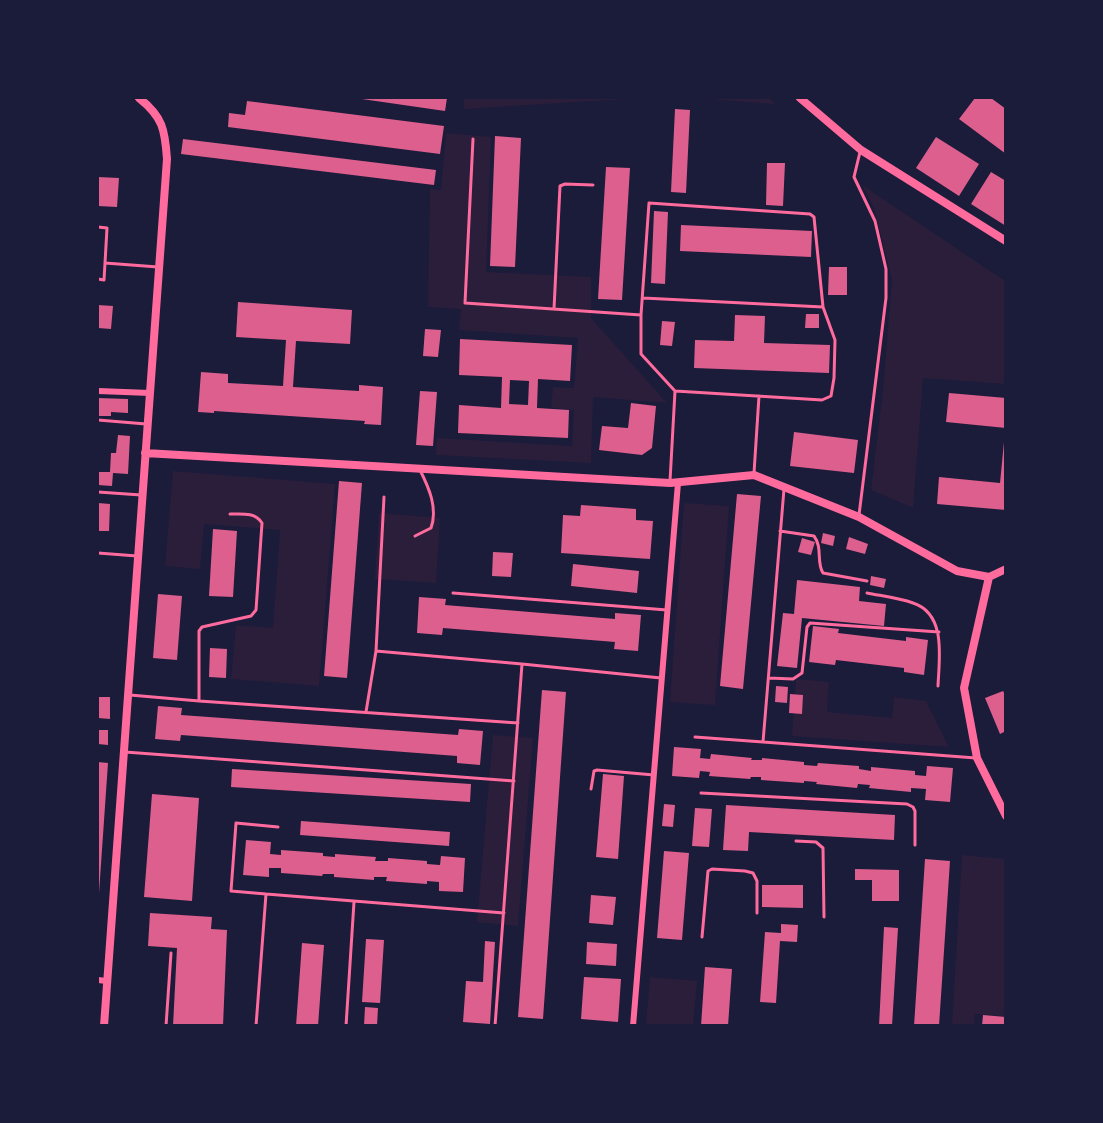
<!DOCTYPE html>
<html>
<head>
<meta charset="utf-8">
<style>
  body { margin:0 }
  #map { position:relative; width:1103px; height:1123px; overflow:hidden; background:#1b1b3a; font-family:Mulish,sans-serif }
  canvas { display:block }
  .frame { position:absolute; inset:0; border:99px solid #1b1b3a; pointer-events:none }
</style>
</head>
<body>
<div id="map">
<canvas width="1103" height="1123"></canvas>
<div class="frame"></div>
</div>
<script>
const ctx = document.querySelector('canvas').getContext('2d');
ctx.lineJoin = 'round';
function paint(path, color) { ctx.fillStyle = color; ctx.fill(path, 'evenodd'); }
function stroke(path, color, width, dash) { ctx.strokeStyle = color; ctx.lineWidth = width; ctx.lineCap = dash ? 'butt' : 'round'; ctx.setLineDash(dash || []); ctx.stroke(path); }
paint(new Path2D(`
  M464 98H640L464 109Z
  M697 98H769L775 104Z
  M446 133 491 137 486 272 591 277V318L667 403 593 397 591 463 436 455 437 438 572 446 574 410 551 408 553 387 574 388 578 338 459 330 461 309 428 307 430 189 441 190Z
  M862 185 1005 281V384L923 378 913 508 871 490 883 390 892 280 874 208Z
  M173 471 335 484 319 686 231 679 236 625 273 628 280 530 204 524 200 569 165 566Z
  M684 503 729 506 715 705 670 702Z
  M379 513 440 518 436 583 375 579Z
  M796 679 829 682 827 712 892 718 894 697 926 701 949 747 792 736Z
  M493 735 533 738 518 926 477 922Z
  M962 855 1005 859V1016L975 1014 974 1025H952Z
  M650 977 697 981 693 1025H646Z`), '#2a1e3b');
paint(new Path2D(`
  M355 98H447L445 111Z
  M975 98H991L1006 109V154L959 119Z
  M247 101 444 126 440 154 228 127 229 113 245 115Z
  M675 109 690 110 686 193 671 192Z
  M495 136 521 138 515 267 490 266Z
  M936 137 979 164 959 196 916 168Z
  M183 139 436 170 434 185 181 154Z
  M767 163H785L783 206 766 205Z
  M606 167 630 168 622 300 598 299Z
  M991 172 1006 181V226L971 204Z
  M98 177 119 178 117 207 98 206Z
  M654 211 668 212 665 284 651 283Z
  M681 225 812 231 811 257 680 251Z
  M829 267H847V295H828Z
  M238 302 352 310 350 344 296 341 293 387 359 391V385L383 387 381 425 364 424 365 421 214 411V413L198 412 201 372 228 374V383L283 386 286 340 236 337Z
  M98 305 113 306 111 329 98 328Z
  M806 314H819V328H805Z
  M735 315 765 316 764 343 830 345 829 373 694 368 695 340 734 341Z
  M662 321 675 322 672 346 660 345Z
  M425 329 441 330 438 357 423 356Z
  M460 339 572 345 570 381 538 379 537 408 569 410 568 438 458 433 459 405 501 408 502 377 459 375ZM510 380 529 381 528 405 509 404Z
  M420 391 437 392 433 446 416 445Z
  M949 393 1006 398V428L946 422Z
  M98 398 128 399V413L111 412V416H98Z
  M631 403 656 406 652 448 642 455 599 450 602 426 628 428Z
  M794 432 858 440 854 473 790 466Z
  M118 435 130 436 128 474 113 473 112 486 98 485V472H110L111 453H116Z
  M1004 442H1006V510L937 504 939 477 1000 483Z
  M339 481 362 483 347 678 324 676Z
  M737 494 761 496 743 689 720 686Z
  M98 503 110 504 109 531H98Z
  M581 505 636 509V520L653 521 650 559 561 553 563 515 580 516Z
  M213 529 237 531 233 597 209 596Z
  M823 533 835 536 833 546 821 543Z
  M849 537 868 544 865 554 846 549Z
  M802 538 815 542 811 555 798 552Z
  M493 552 513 553 511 577 492 576Z
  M573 564 639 571 637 593 571 586Z
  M871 576 886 579 884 588 870 585Z
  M797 580 860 587 859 601 886 604 884 626 802 618 797 668 777 666 783 613 794 614Z
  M158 594 182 596 177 660 153 658Z
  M419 597 446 599 445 605 615 619V613L641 615 638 651 614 649 615 642 443 628 442 635 417 633Z
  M813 626 839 629 838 633 906 641V637L928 640 924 675 904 672V668L836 660 835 665 809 662Z
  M210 648 227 649 226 678 209 677Z
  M776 686 788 687 787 703 775 702Z
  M542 690 566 692 543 1019 518 1017Z
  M1003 691 1006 696V731L1000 734 985 698Z
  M790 694 803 695 802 714 789 713Z
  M98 697H110V719L98 718Z
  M158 706 182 708 181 715 458 735 459 729 483 731 480 765 457 763V756L181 735 180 741 155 739Z
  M98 730H108V745L98 744Z
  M674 747 701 749 700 758 710 759 711 754 752 758 751 760H762V758L804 762V765L817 766 818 763 859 766V769L871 771V767L915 771V775L926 776 927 766 953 768 950 802 925 800 926 789 911 788V792L869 788 870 785 858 784 857 788 816 784 817 782 804 781V783L761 780V777H751L750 779 709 776 710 772 700 771 699 778 672 776Z
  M98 762 108 763 99 893H98Z
  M232 769 471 784 470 802 231 787Z
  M603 774 624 776 618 859 596 857Z
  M152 794 199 798 192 901 144 897Z
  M664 804 675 805 673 827 662 826Z
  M726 805 895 815 894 840 749 832 748 851 723 850Z
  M695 808 712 809 709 847 692 846Z
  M301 821 450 832 449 846 300 835Z
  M246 840 271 842 270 854 281 855V850L323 853V856L335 857V854L376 857 375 861H388V858L427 861V864L440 865 441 856 465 858 463 892 439 891V882L427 881V884L386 881 387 877H374V880L334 877V874H323L322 876 281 873V868H269V877L243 875Z
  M664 851 689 853 682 940 657 938Z
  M925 859 950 861 939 1026H914Z
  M855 869 899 870V901H872V880H855Z
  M762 885H803V908L762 907Z
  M591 895 616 897 613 925 589 923Z
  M150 913 212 917 211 929 227 930 223 1026H173L177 948 148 946Z
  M781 924 798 925 797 942 780 941 776 1003 760 1002 765 932 781 933Z
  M884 927 898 928 892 1026H879Z
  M366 939 384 940 380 1003 362 1002Z
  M485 941 495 942 490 1024 463 1022 466 981 483 982Z
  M587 942 617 944 616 966 586 964Z
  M302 943 324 945 318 1026H296Z
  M705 967 732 969 728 1026H701Z
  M584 977 621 979 618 1022 581 1019Z
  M365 1007 378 1008 377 1026H364Z
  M983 1015 1006 1017V1026H982Z`), '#dd5f8e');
stroke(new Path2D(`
  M473 139 465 303 641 315
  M649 203 810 214 814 217 823 307 835 340 834 378 831 396 822 400 675 391 641 354V315Z
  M98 227 107 228 105 263
  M98 279 104 280 105 263 158 267
  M643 298 823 307
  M554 309 560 186 565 184 593 185
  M98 420 146 424
  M754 473 759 396
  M670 481 675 391
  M784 489 763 742 976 758
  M98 492 141 495
  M859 515 886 298V269L875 221 854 177 860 152
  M780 531 814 536C823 548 816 562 823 573L867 581
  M415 536 431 528C438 508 429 488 420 470
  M98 553 137 556
  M453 593 667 610
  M867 593C882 596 899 598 913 603 947 614 939 659 938 686
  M376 651 384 497
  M769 678 793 679 802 673 807 627 810 623 939 632
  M130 695 199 701 518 723
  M199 701V631L202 627 251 616 256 610 262 523C255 512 242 514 230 514
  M366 712 376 651 522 664
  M695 737 763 742
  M125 752 514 781
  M591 789 594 771 597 770 654 775
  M701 793 907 804 913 807 915 811V845
  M796 841 816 842 823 848 824 917
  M266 894 231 891 236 823 278 827
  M702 937 708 871 712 869 745 871 753 873 757 881V913
  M166 1026 171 953
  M256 1026 266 894 504 913
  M346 1026 354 902
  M495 1026 522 664 661 678`), '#ff6b9d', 3);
stroke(new Path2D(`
  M98 391 150 393
  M98 980 107 981
  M633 1026 678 483`), '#ff6b9d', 6);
stroke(new Path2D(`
  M800 98 861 150 1006 241
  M145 453 670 483 754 475 859 517 957 571 989 577
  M989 577 964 688 977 758 1006 816
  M989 577 1006 569
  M104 1026 167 159C165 130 163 117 139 98`), '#ff6b9d', 8);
</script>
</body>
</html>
